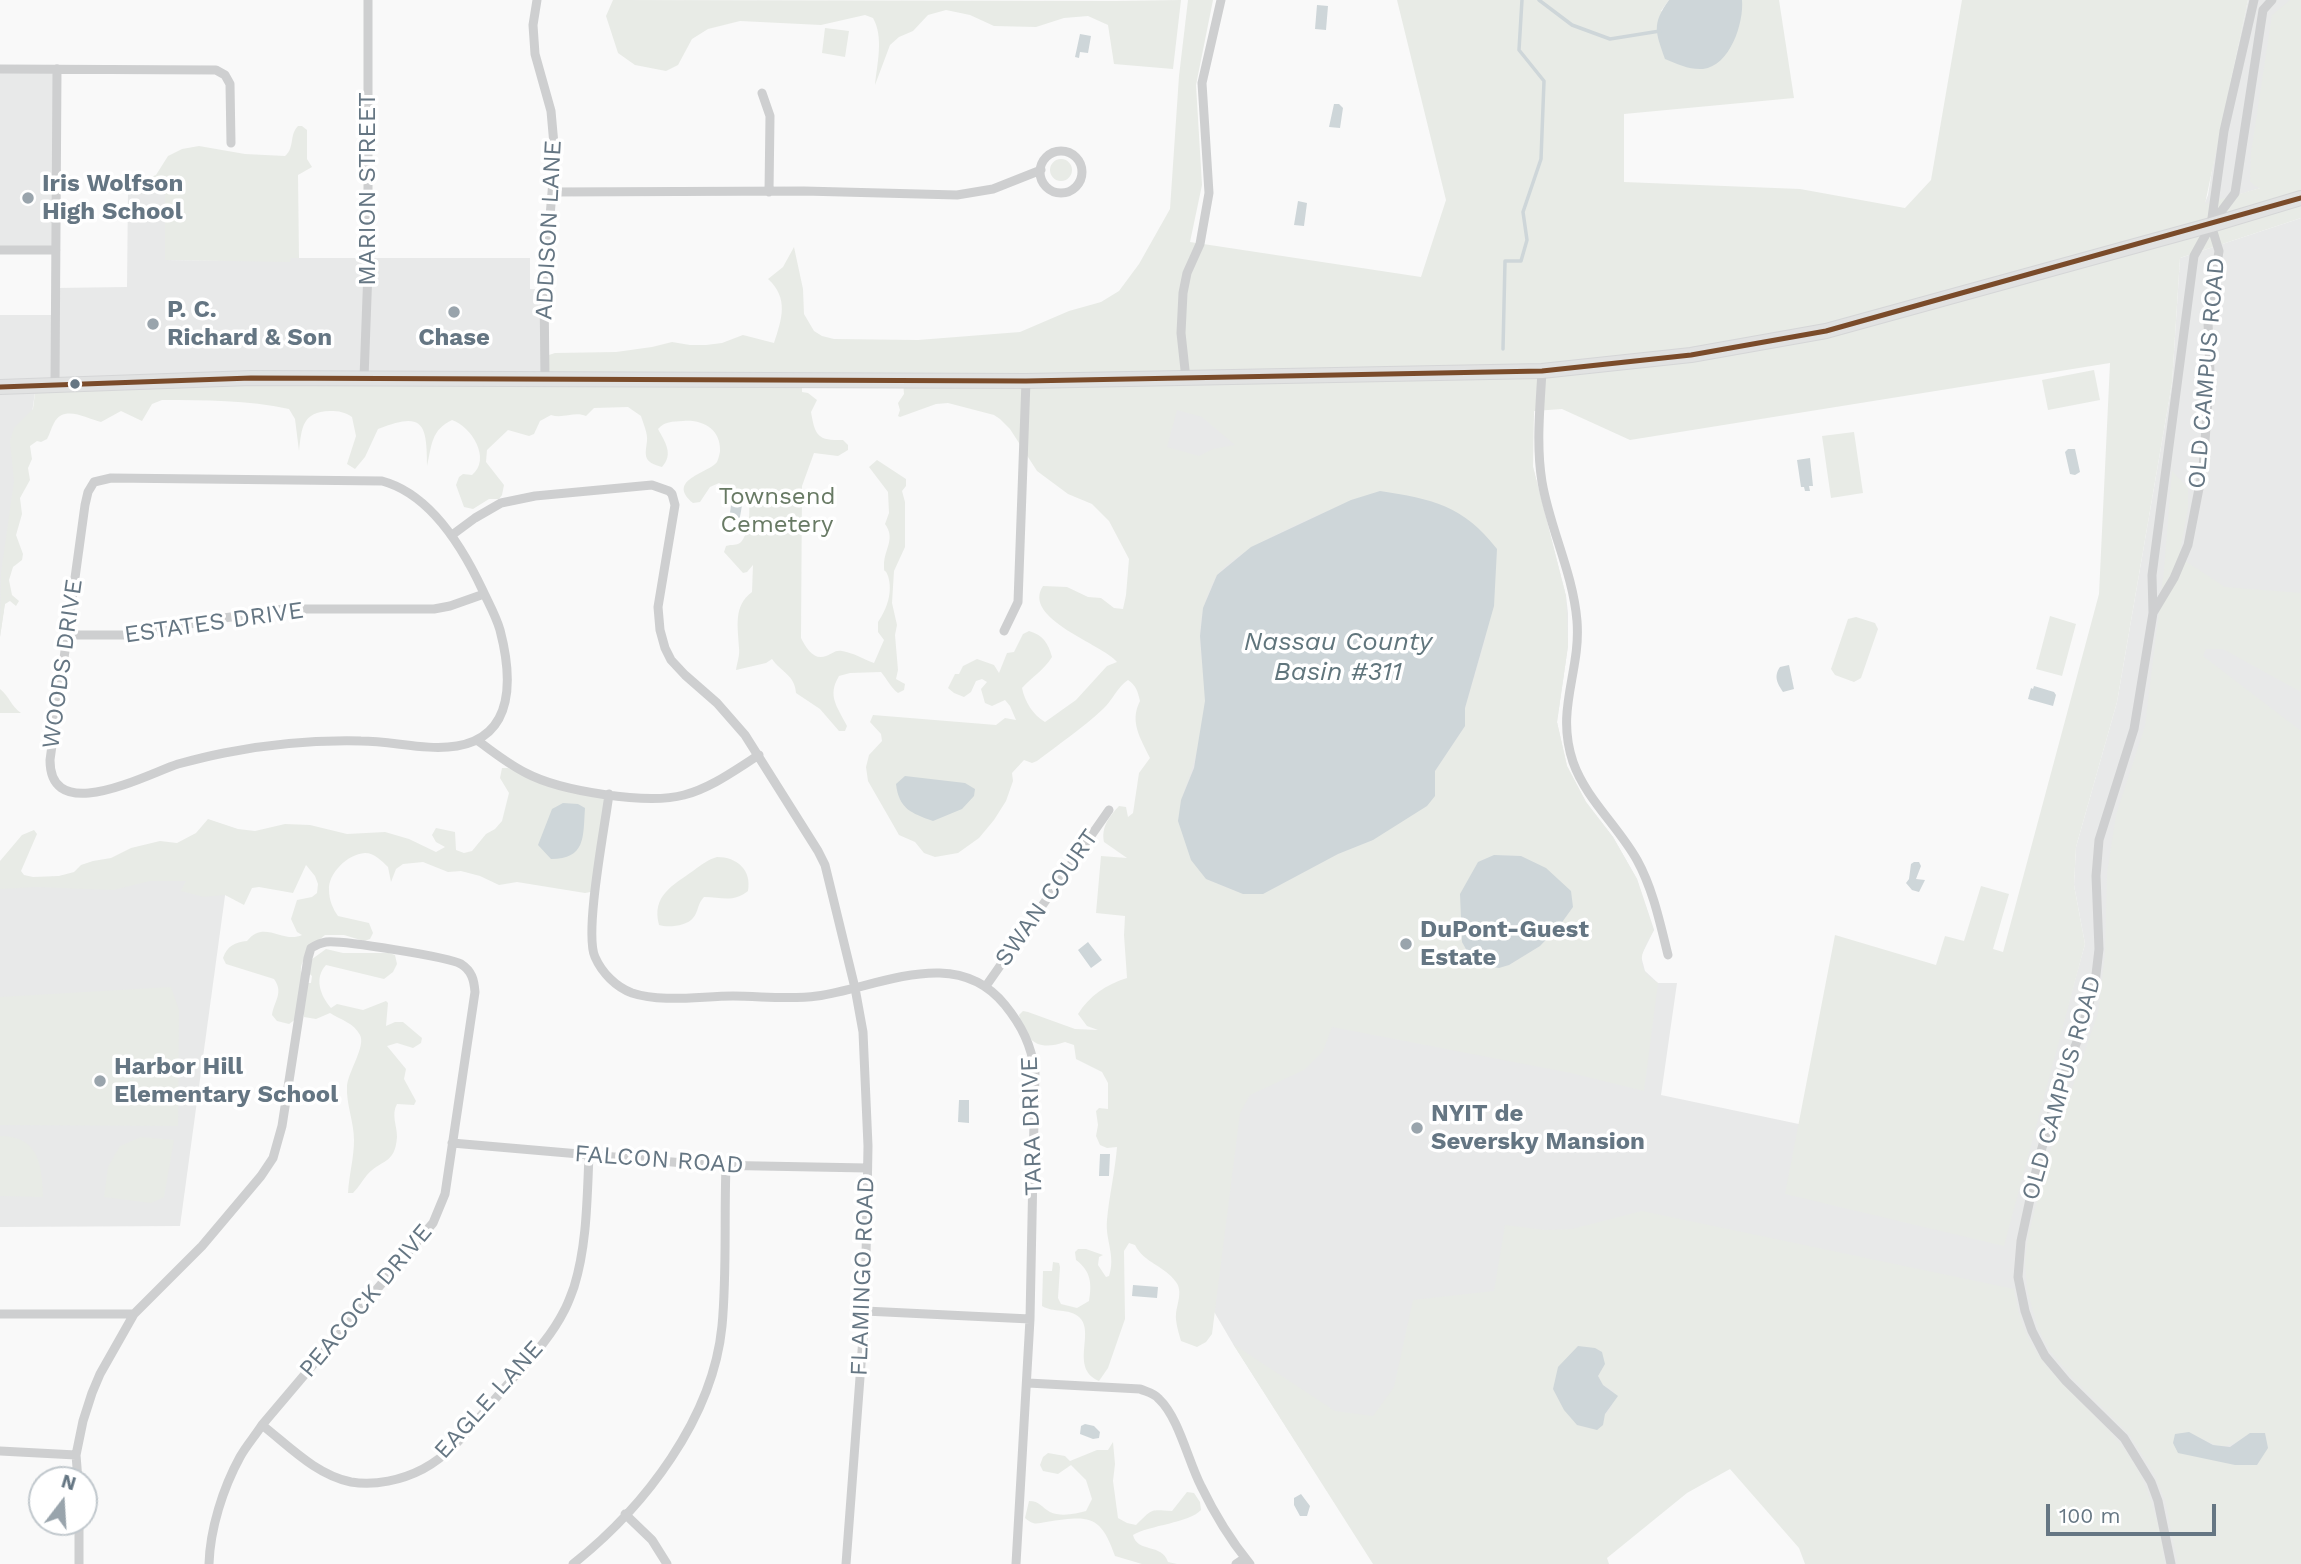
<!DOCTYPE html>
<html>
<head>
<meta charset="utf-8">
<style>
  body { margin:0 }
  #map { position:relative; width:2301px; height:1564px; overflow:hidden; background:#f9f9f9; font-family:"Work Sans",sans-serif }
  canvas { display:block }
  .north { position:absolute; left:28px; top:1466px; width:70px; height:70px; box-sizing:border-box; background:#fff; border:2px solid #c1c8cd; border-radius:50%; rotate:17deg; font-size:19px; font-weight:700; line-height:28px; text-align:center; color:#657683 }
  .north::after { content:''; display:block; margin:auto; width:24px; height:32px; background:#99a4ac; clip-path:polygon(50% 0,100% 100%,50% 72%,0 100%) }
  .scale { position:absolute; left:2046px; top:1504px; width:170px; height:32px; box-sizing:border-box; border:4px solid #657683; border-top:0; padding-left:9px; font-size:21px; line-height:24px; white-space:nowrap; color:#657683; -webkit-text-stroke:5px #fff; paint-order:stroke }
</style>
</head>
<body>
<div id="map">
<canvas width="2301" height="1564"></canvas>
<div class="north">N</div>
<div class="scale">100 m</div>
</div>
<script>
const ctx = document.querySelector('canvas').getContext('2d');
ctx.lineJoin = 'round';
function paint(path, color) { ctx.fillStyle = color; ctx.fill(path, 'evenodd'); }
function stroke(path, color, width, dash) { ctx.strokeStyle = color; ctx.lineWidth = width; ctx.lineCap = dash ? 'butt' : 'round'; ctx.setLineDash(dash || []); ctx.stroke(path); }
function drawText(font, color, halo, rows, align = 'center') {
  ctx.font = font + ' "Work Sans",sans-serif'; ctx.lineWidth = 7; ctx.setLineDash([]); ctx.textBaseline = 'middle'; ctx.strokeStyle = halo; ctx.fillStyle = color; for (const [text, x, y, turn = 0] of rows) {
    ctx.save(); ctx.translate(x, y); ctx.rotate((+turn || 0) * Math.PI / 180); ctx.textAlign = isNaN(turn) ? turn : align; if (halo) ctx.strokeText(text, 0, 0); ctx.fillText(text, 0, 0); ctx.restore();
  }
}
paint(new Path2D(`
  M2248 0H2301V176L2204 205 2208 195 2215 152Z
  M0 69H57L56 250H0Z
  M128 190H165V260L290 261V258H530V289H544L545 379 36 385 0 637V315H55V288L127 287Z
  M2301 218V1564H1940L1984 1326 1340 1511 1233 1344 1117 1146 1150 758 1149 389 1535 402 1532 433 1533 467 1566 596 1568 613V646L1557 722 1567 766 1586 802 1613 837 1637 879 1654 930 1641 956 1645 971 1658 983H1677L1661 1095 2022 1171 2085 944 2074 885 2076 847 2117 702 2172 383 2180 258Z
  M230 859 180 1226 0 1227V882Z`), '#e8e9e9');
paint(new Path2D(`
  M613 0 1115 1 1181 0 1173 69 1114 64 1108 25 1088 16 1064 18 1036 27 994 26 970 15 946 10 928 15 913 31 899 37 890 45 875 85C877 64 884 37 873 18L865 15 821 25 740 21 708 29 692 39 678 65 666 71 635 65 618 53 606 16Z
  M1188 0H1213L1196 85 1202 185 1190 242 1421 277 1446 200 1397 0H1669L1661 11 1736 34 1740 18 1742 0H1779L1794 98 1624 114V182L1800 189 1905 208 1931 180 1962 0H2248L2205 204 2260 188 2255 186 2250 181 2251 153 2272 15 2290 0H2301V218L2180 258 2172 383 2117 702 2076 847 2074 885 2085 944 2004 1246 1785 1194 1835 935 1936 965 1945 936 1964 941 1981 886 2009 894 1993 949 2003 952 2099 594 2110 363 1630 440 1562 409 1534 411 1533 467 1566 596 1568 646 1557 722 1567 766 1586 802 1613 837 1637 879 1654 930C1642 951 1632 967 1658 983L1644 1091 1571 1073 1332 1027 1323 1051 1304 1070 1250 1095 1240 1113 1212 1334 1206 1342 1197 1347 1181 1341C1179 1334 1175 1321 1176 1314 1177 1304 1183 1291 1176 1282 1165 1266 1144 1263 1135 1245L1129 1243 1124 1251 1125 1319 1108 1368 1099 1381C1069 1368 1096 1332 1079 1317 1069 1308 1053 1313 1042 1306L1043 1271H1052L1053 1262 1059 1263 1060 1267 1058 1298 1061 1304 1077 1308 1089 1301C1092 1284 1091 1271 1076 1260L1075 1252 1078 1249H1086L1103 1255 1099 1257 1098 1265 1106 1277 1109 1276C1116 1256 1105 1240 1107 1220 1109 1196 1115 1172 1117 1147L1107 1148 1100 1145 1096 1136 1098 1125 1096 1111 1099 1108 1108 1109V1083L1102 1072 1076 1059 1074 1045 1065 1042C1039 1051 1026 1043 1019 1015L1023 1011 1028 1012 1075 1029 1098 1030 1087 1026 1078 1014C1089 996 1107 984 1127 978L1124 935 1125 916 1096 913 1101 856 1127 858 1104 842C1101 827 1109 817 1119 806L1126 807 1128 817 1133 813 1139 773 1150 758C1141 739 1129 722 1140 701 1138 692 1136 685 1128 680 1118 686 1112 701 1103 709 1083 728 1059 744 1037 761L1032 763 1024 760 1012 773 1013 781 1006 801 994 820 979 838 958 853 935 857 924 853 915 842 899 835 868 781 866 767 869 755 882 741 881 734 870 722 873 715 996 725 1005 718 1016 720 1010 706 1005 700 992 706 985 703 981 689 987 682 982 679 976 681 971 692 964 697 954 693 948 688 955 674H959L963 666 977 659 994 665 999 673 1007 653 1014 652 1023 634 1029 631C1043 635 1048 643 1052 657 1045 669 1032 677 1022 688 1025 702 1033 715 1045 722L1076 700 1107 666 1117 662C1103 644 1021 619 1043 586L1067 587 1088 597 1101 598 1114 608 1123 609 1126 595 1129 559 1109 521 1092 504 1068 494 1037 471 1010 429 1000 419 994 415 948 403 936 404 900 417 898 416 900 410 898 403 904 394 903 381 802 382V392L808 393 817 400 811 412C815 435 817 441 843 440L848 445V450L838 456 814 453 802 486 801 638C806 648 814 661 826 656 833 654 834 650 842 651 854 653 863 659 874 663L884 640 878 632V622C887 609 893 592 888 576 885 567 884 575 884 565 884 549 896 539 885 524L889 513 888 492 869 467 877 460 906 479V486L902 491 905 502V547L894 571 892 603 897 625 895 635 898 670 896 679 905 684 904 690 898 693C891 688 887 679 881 672L850 673 839 676C827 696 837 706 847 726L845 731H839L820 709 796 693C795 675 781 672 772 659L766 663 736 670C737 663 740 655 739 648 738 627 733 606 752 592L753 565 747 572 743 573 724 552 726 546C732 544 737 546 741 542 749 534 753 502 745 494 739 488 727 487 719 483L710 487 700 502 693 503C665 480 709 473 717 462 718 460 720 453 720 451 721 429 702 419 683 421 672 422 665 421 658 429 665 442 674 454 662 467 643 462 645 456 647 441 648 433 643 423 641 416L628 407 594 408 586 416C575 411 563 419 551 415L540 421 534 434 529 436 508 430 487 450 486 462 504 485 502 495 499 499H489L473 509 464 507 456 485 459 477 463 474 472 475C492 459 471 426 452 420 431 430 432 445 427 466 427 423 423 411 378 429L365 457 355 469 347 464 356 436 352 417C345 412 339 411 330 411 302 412 302 427 299 451L295 419 289 409C248 400 205 400 162 400L152 404 142 421 121 411 101 422C87 419 64 404 54 423 51 428 50 434 47 439L41 442 37 441 30 446 32 459 28 468 30 480 20 498 22 514 16 535 23 554 22 560 13 567 9 580 12 595 19 601 16 606 10 601 5 604 0 637 1 573 14 481 10 441 14 428 33 409 36 385 544 379 549 355 555 353 616 352 652 347 672 342 690 345H706L722 343 743 335 774 343C782 319 789 298 768 279L783 267 794 247 803 289 804 314 814 331 822 336 834 339 918 340 1020 332 1069 311 1101 302 1119 291 1139 264 1170 209 1179 76ZM1177 410 1202 417 1235 445 1213 449 1199 456 1167 447ZM1380 491 1486 637 1465 708V726L1435 771 1373 840 1338 854 1263 894H1243L1206 879 1181 800C1193 769 1203 735 1205 702 1206 681 1200 659 1200 638 1199 618 1206 594 1216 577 1234 547 1345 502 1380 491ZM1494 855 1521 856 1573 907 1560 925 1540 946 1509 965 1472 960 1462 942 1471 876 1478 862Z
  M825 28 849 31 845 57 822 53Z
  M298 126H302L307 130V159L312 167 298 175 299 258H291L290 262 165 260V191L128 190 126 188V181L130 179 141 181 156 175 168 156 182 149 199 146 245 154 285 156C295 148 289 135 298 126Z
  M1050 170a11 11 0 1 1 22 0a11 11 0 1 1-22 0Z
  M2094 370 2100 400 2048 410 2042 380Z
  M1854 432 1863 493 1831 498 1822 436Z
  M2172 471 2188 488V508L2179 557 2225 587 2301 593V692L2223 649H2206L2203 656 2301 731V1564H2178L2165 1500 2154 1474 2129 1434 2071 1376 2050 1351 2038 1329 2027 1289 2025 1262 2028 1236 2050 1152 2098 1013 2105 955 2107 874 2116 815 2145 726 2164 570ZM2250 1433H2265L2268 1448 2235 1465 2198 1456 2202 1438C2224 1452 2231 1446 2250 1433Z
  M2050 616 2076 624 2062 676 2036 669Z
  M1856 617 1875 623 1878 629 1861 678 1854 682 1835 675 1831 669 1848 619Z
  M0 689C9 696 11 706 21 713H0Z
  M502 768H508L538 779 609 794 596 891 585 893 517 882 499 885 480 876 461 871 448 872 423 862 403 864 396 869 391 882 388 867C382 861 374 853 365 853 347 854 328 874 329 890 329 900 333 909 338 916L369 923 373 933 370 939 364 941 344 935H325C317 941 302 957 301 968 300 974 304 979 308 983H311L312 976 307 972 308 962 326 949 343 953H389L395 955 397 964 393 972 384 979 326 965C314 978 320 995 331 1008L337 1004 363 1010 386 1001 388 1003 386 1026 395 1022H403L422 1038 421 1043 413 1048 397 1043 387 1046 406 1069 404 1079 416 1101 414 1105 397 1104C391 1115 397 1125 397 1137 395 1165 381 1159 367 1175 362 1181 359 1187 353 1193H348C349 1175 354 1158 354 1140 354 1122 346 1104 347 1086 348 1072 366 1046 360 1035 354 1023 341 1020 330 1013L316 1019 304 1017V1007L296 1019 289 1024 277 1021 272 1015C274 1001 284 993 274 979L226 964 223 958C227 946 235 942 247 941 264 919 283 944 302 935L297 932 291 919 297 900 312 897 317 893 318 884 315 876 306 865 293 893 259 887 252 888 244 905 225 895 204 897 181 891 186 881H150L113 890 36 887 0 889V861L22 835 34 830 37 834 21 871 24 875 33 877 59 876 74 872 81 865 93 861 111 858 131 848 160 841 177 843 196 833 208 819 238 829 255 831 285 824 310 825 347 834 385 832 409 839 436 852 445 847 436 842 432 835 436 828 455 832 456 850 464 853 472 851 486 834 495 829 502 821 509 793 500 778Z
  M717 857C737 857 752 870 748 891 733 903 721 897 704 897 697 904 699 911 693 918 687 926 668 928 659 925 651 896 673 885 693 871 701 865 707 860 717 857Z
  M171 987 179 1010 178 1126 0 1125V997Z
  M0 1136C40 1136 42 1167 43 1197L0 1196Z
  M141 1137 174 1140 164 1197 151 1203 104 1197 108 1167 120 1146Z
  M1642 1211 2014 1289C2017 1304 2020 1321 2027 1335 2051 1386 2105 1415 2133 1462 2152 1493 2160 1528 2165 1564H1805L1799 1548 1730 1469 1687 1493 1607 1558 1609 1564H1373L1233 1344 1335 1411 1373 1416 1394 1387 1413 1300 1494 1291 1505 1225 1545 1230 1572 1229ZM1578 1347 1605 1364 1598 1375 1603 1385 1614 1391 1611 1409 1605 1414Z
  M1113 1442 1115 1464 1113 1481 1118 1518 1127 1523 1136 1525C1154 1508 1149 1510 1172 1511L1187 1492 1194 1493 1200 1502 1201 1510C1189 1523 1150 1525 1133 1535 1137 1553 1162 1543 1168 1562L1177 1564H1142L1115 1556C1100 1513 1088 1516 1046 1522 1036 1524 1033 1525 1025 1518L1029 1501C1040 1501 1041 1507 1050 1512 1060 1517 1076 1514 1086 1511L1092 1499 1086 1480 1071 1465 1058 1474 1043 1471 1040 1465 1043 1457 1048 1453 1065 1456 1070 1461 1097 1450H1108Z`), '#e8ebe6');
paint(new Path2D(`
  M1669 0H1742C1744 23 1730 66 1703 69 1690 70 1677 64 1665 59 1656 32 1651 25 1669 0Z
  M1317 5 1328 6 1326 30 1315 29Z
  M1080 34 1091 36 1088 53 1080 52 1079 58 1075 57Z
  M1334 104H1339L1343 108 1340 128 1329 127Z
  M1298 201 1307 203 1304 226 1294 225Z
  M2068 449H2075L2080 472 2075 475 2070 474 2065 452Z
  M1810 458 1813 486H1809L1810 491H1805L1804 487H1801L1797 460Z
  M1380 491C1432 499 1463 505 1497 549L1494 606 1465 708V726L1435 771V796L1427 806 1373 840 1338 854 1263 894H1243L1206 879 1191 860 1178 821 1181 800 1194 768 1205 701 1200 636 1203 608 1217 575 1251 547 1351 500Z
  M732 498 743 500 739 522 729 520Z
  M1789 665 1794 689 1783 692C1778 684 1773 677 1780 667Z
  M2034 686 2054 692 2056 695 2053 706 2028 699 2031 688 2033 689Z
  M905 776 965 783 975 789 974 796 962 809 933 821C911 813 899 809 896 784Z
  M563 803 578 804 585 808C583 837 586 859 551 859L538 845 552 809Z
  M1494 855 1521 856 1546 868 1571 891 1573 907 1560 925 1540 946 1509 965 1499 968 1487 966 1472 960 1462 942 1460 894 1478 862Z
  M1914 862H1919L1921 866 1916 879 1925 880 1919 892 1912 890 1906 883 1909 879 1911 864Z
  M1088 942 1102 960 1091 968 1078 950Z
  M959 1100H969V1123L958 1122Z
  M1100 1154H1110L1109 1176H1099Z
  M1133 1285 1158 1287 1157 1298 1132 1296Z
  M1578 1346 1595 1348 1602 1352 1605 1364 1598 1376 1603 1385 1618 1396 1605 1414 1603 1425 1597 1430 1577 1425 1564 1410 1553 1389 1558 1367Z
  M1085 1424 1094 1426 1100 1432 1099 1438 1093 1439 1080 1434 1081 1426Z
  M2189 1432 2213 1445 2230 1447 2250 1433H2265L2268 1448 2257 1465H2235L2178 1453 2173 1443 2175 1434Z
  M1301 1494 1310 1506 1307 1516H1300L1294 1505V1498Z`), '#ced6d9');
stroke(new Path2D(`
  M1539 0 1572 25 1610 39 1660 31
  M1503 349 1505 261H1521L1527 240 1523 212 1541 159 1544 81 1519 50 1522 0`), '#ced6d9', 3.5);
const primary = new Path2D(`
  M0 387 251 378 1026 381 1542 371 1691 355 1826 331 2211 225 2301 198`);
stroke(primary, '#d5d6d7', 16);
stroke(new Path2D(`
  M537 0 533 25 535 54 551 111 555 156 544 289 545 379
  M2254 0 2224 131 2211 225 2235 193 2263 10 2272 0
  M0 69 216 70 225 75 230 84 231 143
  M762 93 770 116 769 192
  M1040 172a21 21 0 1 1 42 0a21 21 0 1 1-42 0Z
  M554 192 804 191 957 195 993 189 1041 170
  M0 250H56
  M1542 371C1540 408 1536 445 1542 482 1550 529 1573 573 1577 621 1581 672 1555 709 1573 762 1586 799 1618 826 1637 860 1653 889 1660 923 1668 955
  M364 378 368 270V0
  M1186 379 1181 333 1183 293 1187 273 1200 244 1209 193 1202 83 1221 0
  M55 384 57 69
  M111 478 382 481C431 494 463 548 483 591 489 604 496 616 500 630 512 676 516 736 457 746 426 751 393 741 361 741 316 740 269 744 224 753 209 756 193 760 178 764 147 774 50 827 50 760L85 505 88 492 94 482Z
  M452 535 475 518 501 503 535 496 652 485 669 491 672 494 675 505 658 607 660 630 665 648 671 660 685 675 717 703 745 735 818 851 825 865 855 988 863 1032 868 1146 865 1311 846 1564
  M2153 613 2174 578 2188 545 2203 468 2210 373 2208 322 2219 251 2211 225
  M1004 631 1018 602 1026 381
  M68 635H137L204 621 284 609H434L450 606 484 594
  M477 740C493 752 508 764 526 773 560 791 647 805 684 795 711 788 735 770 759 755
  M609 794C605 826 584 933 595 957 602 973 616 987 632 993 662 1003 701 996 733 996 761 996 789 1000 817 996 880 987 956 944 1005 1005 1022 1026 1031 1045 1035 1071L1030 1319 1016 1564
  M986 986 1109 810
  M452 1143 707 1165 867 1168
  M865 1311 1030 1319
  M0 1314H134
  M1028 1383 1140 1389C1147 1392 1154 1393 1159 1399 1179 1418 1188 1461 1201 1486 1214 1513 1231 1541 1250 1564
  M262 1425C289 1446 316 1475 351 1482 375 1486 402 1480 423 1469 455 1452 478 1418 502 1391 523 1366 549 1341 564 1311 568 1304 571 1295 574 1287 587 1245 587 1199 589 1155
  M0 1451 76 1455
  M78 1480 76 1455 83 1421 92 1393 100 1374 134 1314 202 1246 261 1176 273 1158 282 1126 308 958 311 948C316 945 320 943 326 942 341 940 449 957 461 964 472 971 474 980 475 992L445 1194 433 1223 262 1425C255 1436 246 1446 240 1457 223 1488 210 1529 209 1564
  M625 1514 652 1540 667 1564
  M79 1522V1564
  M573 1564C645 1507 713 1418 722 1326 727 1273 724 1219 726 1166
  M1236 1564 1245 1558
  M2171 1564 2158 1501 2151 1482 2124 1438 2066 1381 2045 1356 2032 1331 2025 1311 2018 1277 2021 1241 2038 1162 2058 1091 2081 1031 2095 983 2099 949 2096 876 2099 840 2134 729 2153 613 2152 575 2194 256 2211 225`), '#cecfd0', 9);
stroke(primary, '#e1e2e2', 14);
stroke(new Path2D(`
  M0 387 251 378 1026 381 1542 371 1691 355 1826 331 2301 198`), '#7a4b2a', 5);
for (const [x, y, r, color] of [
  [28,198,7,"#99a4ac"],
  [454,312,7,"#99a4ac"],
  [153,324,7,"#99a4ac"],
  [75,384,6,"#657683"],
  [1406,944,7,"#99a4ac"],
  [100,1081,7,"#99a4ac"],
  [1417,1128,7,"#99a4ac"]
]) { const dot = new Path2D(); dot.arc(x, y, r, 0, 2 * Math.PI); ctx.fillStyle = color; ctx.fill(dot); stroke(dot, '#fff', 2.5); }
drawText('bold 24px', '#657683', '#fff', [
  ["Iris Wolfson",42,184],
  ["High School",42,212],
  ["P. C.",167,310],
  ["Richard & Son",167,338],
  ["Chase",454,338,"center"],
  ["DuPont-Guest",1420,930],
  ["Estate",1420,958],
  ["Harbor Hill",114,1067],
  ["Elementary School",114,1095],
  ["NYIT de",1431,1114],
  ["Seversky Mansion",1431,1142]
], 'left');
drawText('24px', '#657683', '#fff', [
  ["MARION STREET",368,189,-90],
  ["ADDISON LANE",549,230,-87],
  ["OLD CAMPUS ROAD",2207,373,-85],
  ["ESTATES DRIVE",214,623,-8],
  ["WOODS DRIVE",63,664,-82],
  ["SWAN COURT",1047,898,-55],
  ["OLD CAMPUS ROAD",2062,1088,-74],
  ["TARA DRIVE",1032,1126,-92],
  ["FALCON ROAD",659,1160,4],
  ["FLAMINGO ROAD",863,1276,-88],
  ["PEACOCK DRIVE",366,1301,-50],
  ["EAGLE LANE",489,1400,-48]
]);
drawText('24px', '#687a64', '#fff', [
  ["Townsend",777,497],
  ["Cemetery",777,525]
]);
drawText('italic 26px', '#60757c', '#fff', [
  ["Nassau County",1338,642],
  ["Basin #311",1338,672]
]);
</script>
</body>
</html>
